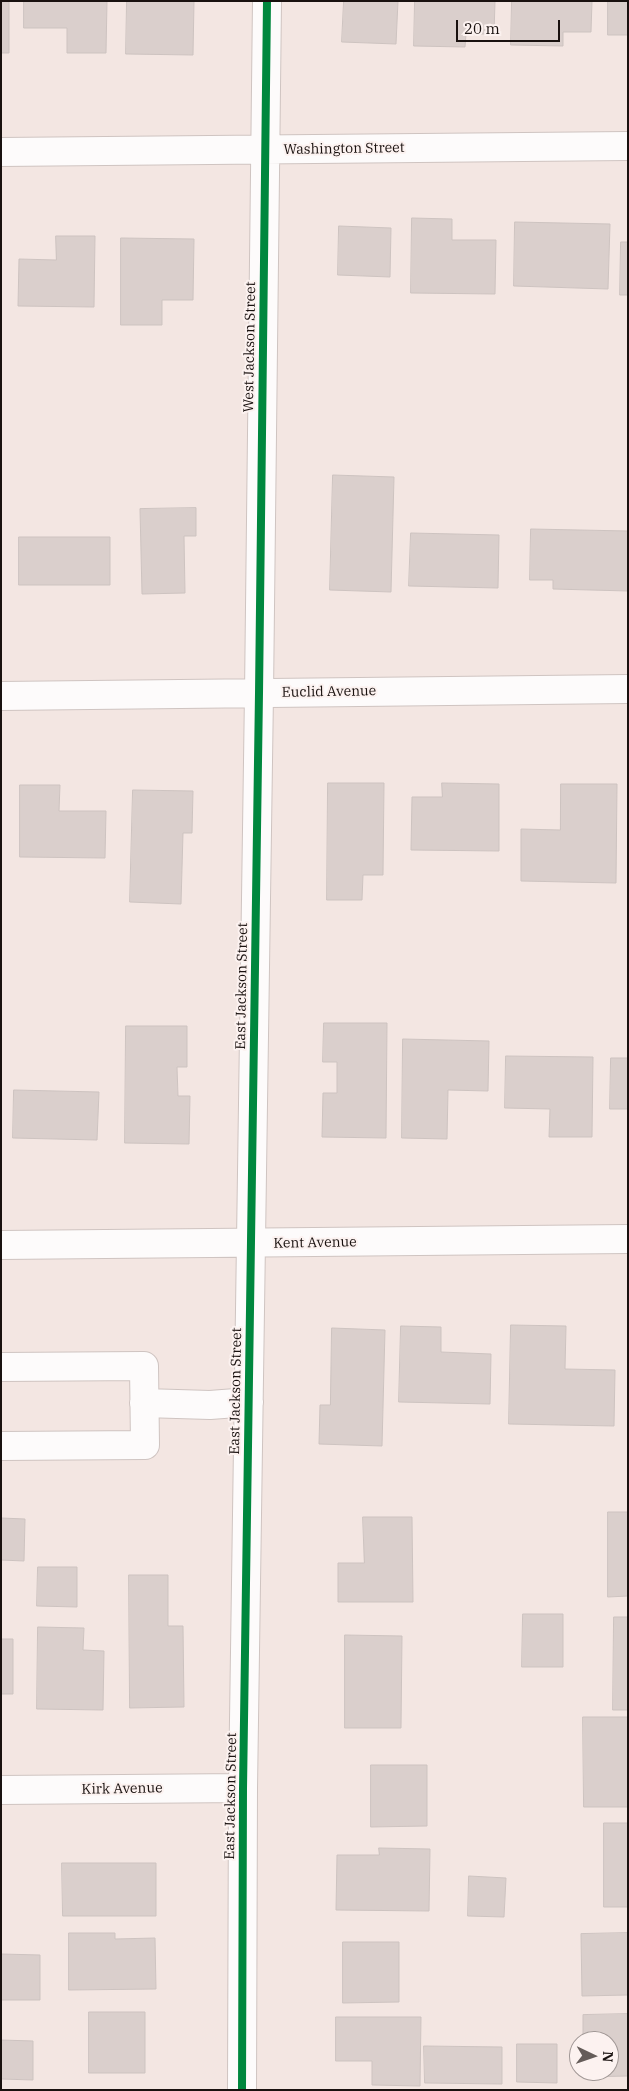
<!DOCTYPE html>
<html>
<head>
<meta charset="utf-8">
<style>
  body { margin:0 }
  #map { position:relative; width:629px; height:2091px; overflow:hidden; background:#f3e6e2; font-family:"IBM Plex Serif",serif }
  canvas { display:block }
  .frame { position:absolute; inset:0; border:2px solid #19110f; pointer-events:none }
  .north { position:absolute; left:569px; top:2031px; width:50px; height:50px; box-sizing:border-box; background:#fcf2f0; border:1px solid #a19896; border-radius:50%; rotate:93deg; font-size:14px; font-weight:700; line-height:20px; text-align:center; color:#19110f }
  .north::after { content:''; display:block; margin:auto; width:18px; height:22px; background:#655c59; clip-path:polygon(50% 0,100% 100%,50% 72%,0 100%) }
  .scale { position:absolute; left:456px; top:20px; width:104px; height:22px; box-sizing:border-box; border:2px solid #19110f; border-top:0; padding-left:6px; font-size:15px; line-height:18px; white-space:nowrap; color:#19110f; -webkit-text-stroke:4px #fcf2f0; paint-order:stroke }
</style>
</head>
<body>
<div id="map">
<canvas width="629" height="2091"></canvas>
<div class="frame"></div>
<div class="north">N</div>
<div class="scale">20 m</div>
</div>
<script>
const ctx = document.querySelector('canvas').getContext('2d');
ctx.lineJoin = 'round';
function paint(path, color) { ctx.fillStyle = color; ctx.fill(path, 'evenodd'); }
function stroke(path, color, width, dash) { ctx.strokeStyle = color; ctx.lineWidth = width; ctx.lineCap = dash ? 'butt' : 'round'; ctx.setLineDash(dash || []); ctx.stroke(path); }
function drawText(font, color, halo, rows, align = 'center') {
  ctx.font = font + ' "IBM Plex Serif",serif'; ctx.lineWidth = 4; ctx.setLineDash([]); ctx.textBaseline = 'middle'; ctx.strokeStyle = halo; ctx.fillStyle = color; for (const [text, x, y, turn = 0] of rows) {
    ctx.save(); ctx.translate(x, y); ctx.rotate((+turn || 0) * Math.PI / 180); ctx.textAlign = isNaN(turn) ? turn : align; if (halo) ctx.strokeText(text, 0, 0); ctx.fillText(text, 0, 0); ctx.restore();
  }
}
const building = new Path2D(`
  M1 1H9V53H1Z
  M24 1H107L106 53H67V28H24Z
  M127 1H194L193 55 126 54Z
  M344 1H398L396 44 342 42Z
  M415 1H495L494 34H466L465 47 414 46Z
  M512 1H592L591 32H563V46L511 45Z
  M608 1H628V35H608Z
  M412 218 452 219V240H496L495 294 411 293Z
  M515 222 610 224 608 289 514 286Z
  M339 226 391 228 390 277 338 275Z
  M56 236H95L94 307 18 306 19 259 56 260Z
  M121 238 194 239 193 300H162V325H121Z
  M621 242H628V295H620Z
  M333 475 394 477 391 592 330 590Z
  M196 508V536H184L185 593 142 594 140 509Z
  M531 529 628 531V591L553 589V580H530Z
  M411 533 499 535 498 588 409 586Z
  M19 537H110V585H19Z
  M328 783H384L383 875H363L362 900H327Z
  M442 783 499 784V851L411 850 412 797H442Z
  M561 784H617L616 883 521 881V829L560 830Z
  M20 785H60L59 811H106L105 858 20 857Z
  M133 790 193 791 192 833H183L181 904 130 902Z
  M324 1023H387L386 1138 322 1137 323 1093H337V1062H323Z
  M126 1026H187V1067H177L178 1096H190L189 1144 125 1143Z
  M403 1039 489 1041 488 1091 448 1090 447 1139 402 1138Z
  M506 1056 593 1057 592 1137H549L550 1109 505 1108Z
  M611 1058H628V1109H610Z
  M14 1090 99 1092 97 1140 13 1138Z
  M511 1325 566 1326 565 1369 615 1370 614 1426 509 1424Z
  M401 1326 441 1327V1352L491 1354 490 1404 399 1402Z
  M332 1328 385 1330 382 1446 319 1444 320 1405H330Z
  M608 1512H628V1596L608 1597Z
  M363 1517H412L413 1602H338V1563H364Z
  M1 1518 25 1519 24 1561 1 1560Z
  M38 1567H77V1607L37 1606Z
  M129 1575H168V1626H183L184 1707 130 1708Z
  M523 1614H563V1667H522Z
  M614 1617H628V1710H613Z
  M38 1627 84 1628 83 1650 104 1651 103 1710 37 1709Z
  M345 1635 402 1636 401 1728H345Z
  M1 1639H13V1694H1Z
  M583 1717H628V1807H584Z
  M371 1765H427V1826L371 1827Z
  M604 1823H628V1907H604Z
  M379 1848 430 1849 429 1911 336 1910 337 1855H379Z
  M62 1863H156V1916H63Z
  M469 1876 506 1878 504 1917 468 1916Z
  M69 1933H115V1939L155 1938 156 1989 69 1990Z
  M628 1933V1995L582 1996 581 1934Z
  M343 1942H399V2002L343 2003Z
  M1 1954 40 1955V2000H1Z
  M89 2012H145V2073H89Z
  M628 2014V2076L584 2077V2071H609V2041H583V2015Z
  M336 2017H421L420 2086 372 2085V2061H336Z
  M1 2040 33 2041V2080L1 2079Z
  M517 2044H557V2083L517 2082Z
  M424 2046 502 2047V2084L425 2083Z`);
paint(building, '#dacfcc');
stroke(building, '#cdc3c0', 1);
const minor = new Path2D(`
  M1 152 628 146
  M1 696 628 689
  M1 1245 628 1239
  M1 1367 144 1366 145 1445 1 1446
  M144 1403 210 1405 249 1402
  M1 1790 243 1788
  M242 2090 243 1788 259 693 267 1`);
stroke(minor, '#cfc4c1', 30);
stroke(minor, '#fdfbfb', 28);
stroke(new Path2D(`
  M242 2090 243 1788 259 693 267 1`), '#00873e', 8);
drawText('14px', '#19110f', '#fcf2f0', [
  ["Washington Street",344,149,-1],
  ["West Jackson Street",250,347,-89],
  ["Euclid Avenue",329,692,-1],
  ["East Jackson Street",242,986,-89],
  ["Kent Avenue",315,1243,-1],
  ["East Jackson Street",236,1391,-89],
  ["Kirk Avenue",122,1789,-1],
  ["East Jackson Street",231,1796,-89]
]);
</script>
</body>
</html>
